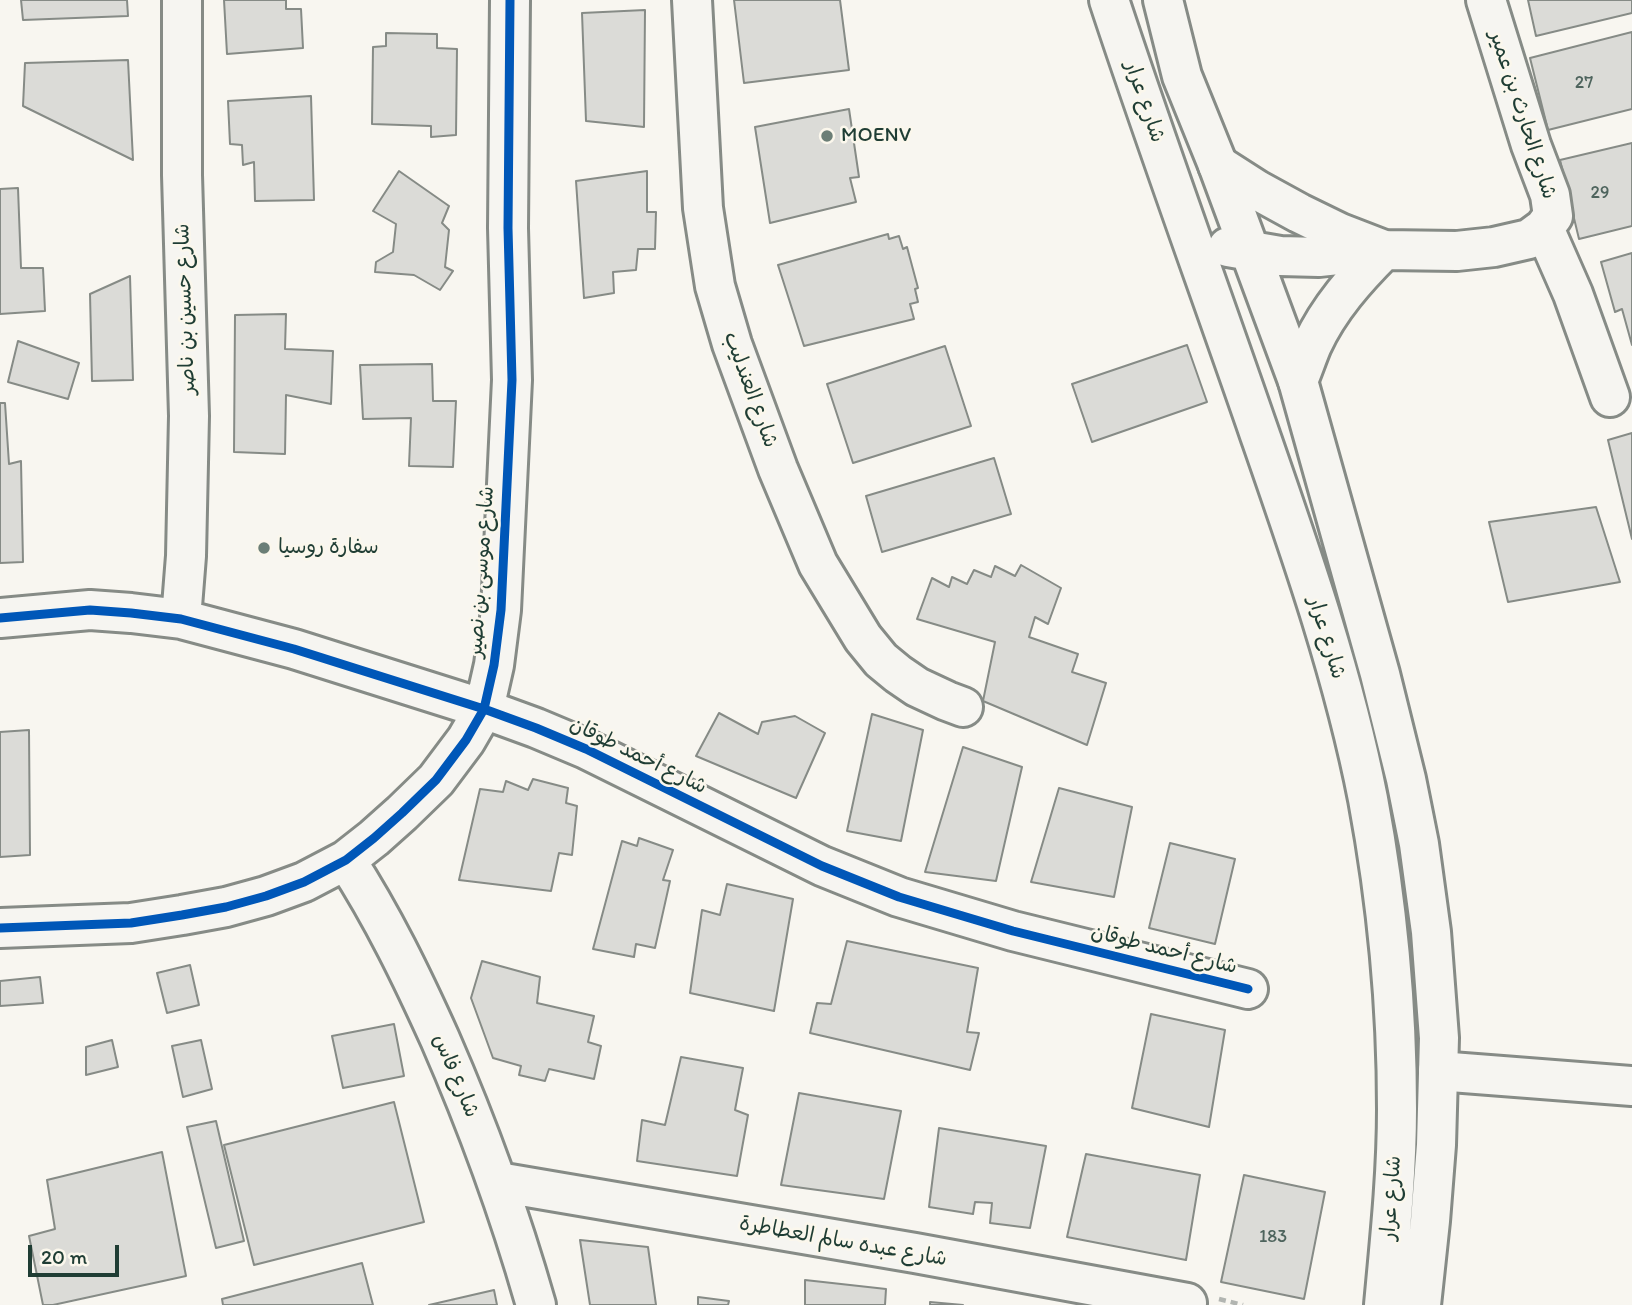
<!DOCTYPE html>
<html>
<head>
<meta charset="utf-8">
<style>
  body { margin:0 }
  #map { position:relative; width:1632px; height:1305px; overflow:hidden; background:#f8f6f0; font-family:Itim,sans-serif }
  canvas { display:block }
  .scale { position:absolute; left:28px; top:1245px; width:91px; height:32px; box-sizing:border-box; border:4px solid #1f3d34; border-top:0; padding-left:9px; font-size:21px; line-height:24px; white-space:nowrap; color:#1f3d34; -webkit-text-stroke:5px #fbf7ec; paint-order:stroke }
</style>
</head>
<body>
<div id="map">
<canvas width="1632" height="1305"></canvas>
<div class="scale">20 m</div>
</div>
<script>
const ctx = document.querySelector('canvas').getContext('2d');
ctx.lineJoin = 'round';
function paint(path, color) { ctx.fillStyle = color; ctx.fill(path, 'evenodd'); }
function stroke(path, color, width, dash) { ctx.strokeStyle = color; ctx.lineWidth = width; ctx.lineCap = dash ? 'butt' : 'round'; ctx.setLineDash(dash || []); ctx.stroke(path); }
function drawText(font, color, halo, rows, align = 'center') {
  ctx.font = font + ' Itim,"Playpen Sans Arabic",sans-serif'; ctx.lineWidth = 5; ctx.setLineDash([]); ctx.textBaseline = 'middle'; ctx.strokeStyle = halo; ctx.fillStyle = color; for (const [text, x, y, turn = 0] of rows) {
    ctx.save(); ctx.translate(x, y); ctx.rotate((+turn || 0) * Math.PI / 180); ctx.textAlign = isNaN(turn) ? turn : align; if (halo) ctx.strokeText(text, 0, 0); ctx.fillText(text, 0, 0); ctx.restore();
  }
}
const building = new Path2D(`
  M21 0H127L128 16 23 20Z
  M224 0H286V9H301L303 48 227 54Z
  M734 0H840L849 70 744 83Z
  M1528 0H1632V13L1536 36Z
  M645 10 644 127 586 121 582 13Z
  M1632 32V109L1548 130 1530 58Z
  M386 33 437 34V48L457 49 456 135 431 137V126L372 124 373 47 386 46Z
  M128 60 133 160 23 106 25 63Z
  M311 96 314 200 255 201 254 162 243 165 242 145 230 144 228 101Z
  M849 109 859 177 850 178 856 202 770 223 755 127Z
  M1632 143V226L1579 239 1560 160Z
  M399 171 449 206 442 223 449 230 445 267 453 271 440 290 414 275 375 272 376 262 393 252 396 224 373 211Z
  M647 171V212H656L655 249H638L636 270 613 272 614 293 584 298 576 181Z
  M18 188 21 268H43L45 311 0 314V189Z
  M888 234 889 239 899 236 903 249 907 247 918 288 915 289 918 302 910 304 914 319 804 346 778 265Z
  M1632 253V345L1622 309 1615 312 1601 262Z
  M130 276 133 380 92 381 90 294Z
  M286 314 285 349 333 351 331 404 286 395 285 454 234 452 235 315Z
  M18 341 79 363 68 399 8 382Z
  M1187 345 1207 402 1092 442 1072 384Z
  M945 346 971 426 853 463 827 384Z
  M432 364 433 401H456L453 467 409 466 411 418 363 419 360 365Z
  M0 403H5L9 464 21 461 23 562 0 563Z
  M1632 433V539L1608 440Z
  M994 458 1011 514 882 552 866 496Z
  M1596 507 1620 582 1508 602 1489 522Z
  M1021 565 1061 588 1048 624 1035 617 1029 637 1078 654 1072 672 1106 683 1087 745 983 701 995 642 917 619 932 578 949 587 952 577 967 584 974 570 991 577 995 566 1015 576Z
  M719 713 758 734 762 722 795 716 825 733 796 798 696 756Z
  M872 714 923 730 901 841 847 831Z
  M29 730 30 855 0 857V732Z
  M963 747 1022 767 996 881 925 872Z
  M533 779 568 788 566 803 577 806 572 855 559 853 551 891 459 880 480 789 503 792 506 781 528 790Z
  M1059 788 1132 807 1114 897 1031 882Z
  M639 838 673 850 663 880 670 881 655 948 636 944 634 957 593 949 622 841 637 846Z
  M1170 843 1235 859 1215 944 1149 928Z
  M727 884 793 899 774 1011 690 993 702 910 720 915Z
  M847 941 978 968 967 1032 979 1033 970 1070 810 1033 817 1003 831 1004Z
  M482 961 540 977 537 1003 594 1016 588 1042 601 1046 594 1079 549 1069 545 1081 519 1075 521 1066 493 1058 471 998Z
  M190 965 199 1005 167 1013 157 973Z
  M40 977 43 1003 0 1006V981Z
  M1151 1014 1225 1030 1209 1127 1132 1108Z
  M394 1024 404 1076 343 1088 332 1036Z
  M112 1040 118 1067 86 1075V1047Z
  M201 1040 212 1089 183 1097 172 1046Z
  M681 1057 743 1068 735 1110 748 1115 737 1176 637 1161 642 1120 665 1125Z
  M799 1093 901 1111 884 1199 781 1185Z
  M394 1102 424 1222 254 1265 224 1145Z
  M216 1121 244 1241 216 1248 187 1127Z
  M939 1128 1046 1146 1030 1228 990 1223 992 1203 975 1202 973 1214 929 1207Z
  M162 1152 186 1276 53 1305H43L29 1236 55 1229 47 1180Z
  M1086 1154 1200 1175 1186 1260 1067 1237Z
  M1244 1175 1325 1192 1304 1299 1221 1282Z
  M580 1240 648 1247 656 1305H590Z
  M362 1263 373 1305H223L222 1299Z
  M805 1280 886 1289 885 1305H805Z
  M494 1290 497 1305H429Z
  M698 1297 729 1301 728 1305H698Z
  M930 1302 963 1305H930Z`);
paint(building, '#dbdbd7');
stroke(building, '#868b86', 2);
const minor = new Path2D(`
  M692 0 703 208 715 286 732 344 778 469 818 564 863 638 881 660 898 674 917 687 947 701 963 707
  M1486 0 1531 145 1550 195 1553 216 1544 228 1573 294 1610 397
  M1218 165 1257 190 1299 213 1340 233 1384 250 1457 251 1494 247 1529 239 1544 228
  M1298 381C1303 369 1307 357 1312 345 1329 308 1356 278 1384 250
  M0 618 90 610 131 613 181 619 294 649 484 709 536 728 586 749 822 866 899 897 1013 931 1248 989
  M181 619 186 556 189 416 182 175V0
  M346 860C383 917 412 977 440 1039 478 1126 510 1214 536 1305
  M0 928 131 923 182 915 226 907 266 896 304 882 346 860 374 838 402 813 436 780 466 740 484 709 494 665 501 610 512 380 508 228 510 0
  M1438 1071 1632 1086
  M498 1182 915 1253 1187 1303`);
const major = new Path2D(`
  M1109 0C1157 146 1210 290 1260 435 1301 553 1344 676 1368 799 1387 901 1397 1005 1397 1109 1397 1174 1390 1240 1384 1305
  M1163 0 1182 76 1218 165 1298 381 1380 674 1406 779 1419 844 1431 932 1439 1038 1436 1145 1430 1221 1421 1305
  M1228 247 1280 256 1319 257 1384 250`);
stroke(minor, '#868b86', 44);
stroke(major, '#868b86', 44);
stroke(new Path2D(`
  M1219 1299 1243 1305`), '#b2b5b1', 4.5, [7, 5]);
stroke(minor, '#f6f5f1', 38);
stroke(major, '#f6f5f1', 38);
stroke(new Path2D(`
  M0 618 90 610 131 613 181 619 294 649 484 709 536 728 586 749 822 866 899 897 1013 931 1248 989
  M0 928 131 923 182 915 226 907 266 896 304 882 346 860 374 838 402 813 436 780 466 740 484 709 494 665 501 610 512 380 508 228 510 0`), '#0057b8', 9);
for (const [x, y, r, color] of [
  [827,136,7,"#6b7e76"],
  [264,548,7,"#6b7e76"]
]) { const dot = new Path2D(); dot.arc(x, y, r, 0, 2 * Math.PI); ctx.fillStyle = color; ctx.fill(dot); stroke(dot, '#fbf7ec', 2.5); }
drawText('18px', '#4e645d', null, [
  ["27",1584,83],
  ["29",1600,193],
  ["183",1273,1237]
]);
drawText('21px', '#1f3d34', '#fbf7ec', [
  ["شارع عرار",1144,102,71],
  ["شارع الحارث بن عمير",1522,115,72],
  ["شارع حسين بن ناصر",186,309,-92],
  ["شارع العندليب",750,390,70],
  ["شارع موسى بن نصير",482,572,-86],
  ["شارع عرار",1326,638,73],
  ["شارع أحمد طوقان",638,756,26],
  ["شارع أحمد طوقان",1164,950,14],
  ["شارع فاس",455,1076,67],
  ["شارع عرار",1392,1198,-86],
  ["شارع عبده سالم العطاطرة",843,1242,10]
]);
drawText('21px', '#1f3d34', '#fbf7ec', [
  ["MOENV",841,136],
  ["سفارة روسيا",278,548]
], 'left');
</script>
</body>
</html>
